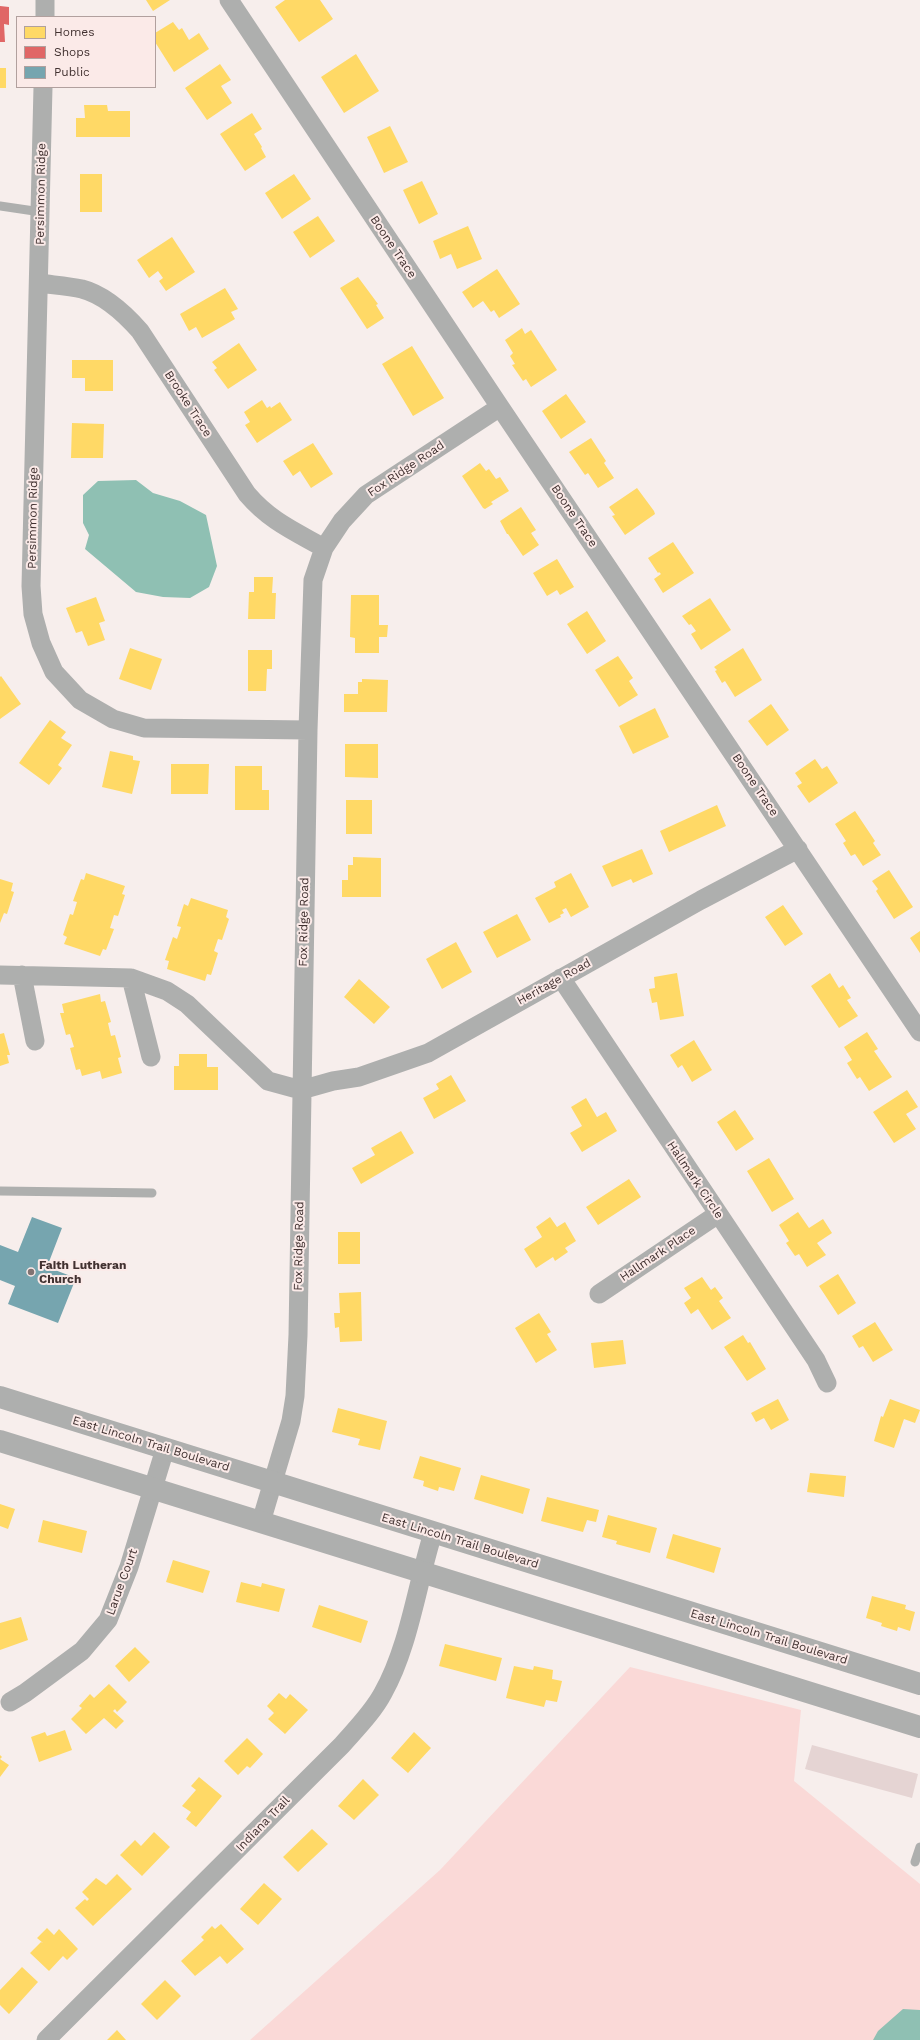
<!DOCTYPE html>
<html>
<head>
<meta charset="utf-8">
<style>
  body { margin:0 }
  #map { position:relative; width:920px; height:2040px; overflow:hidden; background:#f7eeec; font-family:"Work Sans",sans-serif }
  canvas { display:block }
  .legend { position:absolute; left:16px; top:16px; width:140px; height:72px; box-sizing:border-box; background:#fbeae8; border:1px solid #b1a09e; margin:0; padding:5px 7px; list-style:none; font-size:12px; color:#413130 }
  .legend li { display:flex; align-items:center; gap:8px; height:20px }
  .legend b { width:20px; border:1px solid #b1a09e }
</style>
</head>
<body>
<div id="map">
<canvas width="920" height="2040"></canvas>
<ul class="legend">
<li><b style="height:11px;background:#ffd966"></b>Homes</li>
<li><b style="height:11px;background:#e06666"></b>Shops</li>
<li><b style="height:11px;background:#76a5af"></b>Public</li>
</ul>
</div>
<script>
const ctx = document.querySelector('canvas').getContext('2d');
ctx.lineJoin = 'round';
function paint(path, color) { ctx.fillStyle = color; ctx.fill(path, 'evenodd'); }
function stroke(path, color, width, dash) { ctx.strokeStyle = color; ctx.lineWidth = width; ctx.lineCap = dash ? 'butt' : 'round'; ctx.setLineDash(dash || []); ctx.stroke(path); }
function drawText(font, color, halo, rows, align = 'center') {
  ctx.font = font + ' "Work Sans",sans-serif'; ctx.lineWidth = 4; ctx.setLineDash([]); ctx.textBaseline = 'middle'; ctx.strokeStyle = halo; ctx.fillStyle = color; for (const [text, x, y, turn = 0] of rows) {
    ctx.save(); ctx.translate(x, y); ctx.rotate((+turn || 0) * Math.PI / 180); ctx.textAlign = isNaN(turn) ? turn : align; if (halo) ctx.strokeText(text, 0, 0); ctx.fillText(text, 0, 0); ctx.restore();
  }
}
paint(new Path2D(`
  M630 1667 801 1710 794 1781 920 1884V2040H250L440 1870Z`), '#fad9d7');
paint(new Path2D(`
  M136 480 153 493 180 501 206 515 217 566 209 587 190 598 163 597 136 592 85 549 89 535 83 523V495L98 481Z
  M903 2009 920 2010V2040H873L878 2031Z`), '#8fc0b3');
paint(new Path2D(`
  M146 0H170L153 11Z
  M285 0H320L333 19 299 42 275 7Z
  M173 22 179 30 182 28 189 40 199 33 209 49 174 72 155 42V33Z
  M356 54 379 91 344 113 321 77Z
  M220 64 231 80 221 86 232 103 207 120 185 88Z
  M0 68H6V88H0Z
  M84 105H107L108 111H130V137H76V118H85Z
  M252 113 262 129 254 134 262 147 261 148 266 157 245 171 220 134Z
  M390 126 408 162 384 173 367 137Z
  M80 174H102V212H80Z
  M294 174 311 199 282 219 265 193Z
  M422 181 438 214 419 224 403 190Z
  M318 216 335 241 310 258 293 232Z
  M468 226 482 259 457 269 451 254 440 259 433 241Z
  M172 237 195 272 166 291 159 281 163 278 158 271 149 278 137 260Z
  M497 269 520 304 499 318 494 310 491 312 483 301 473 308 462 292Z
  M358 277 378 304 376 305 384 318 367 329 340 288Z
  M225 288 238 309 231 312 235 319 202 338 196 327 189 331 180 314Z
  M522 328 525 334 531 330 557 370 531 387 526 379 523 381 512 365 515 364 510 356 513 353 505 340Z
  M239 343 257 370 228 389 214 370 217 368 212 362Z
  M412 346 444 398 413 416 382 364Z
  M72 360H113V391H85V378H72Z
  M566 394 586 422 561 439 542 411Z
  M262 400 267 408 270 406 271 408 280 402 292 420 257 443 245 425 250 422 244 412Z
  M72 423 104 424 103 458H71Z
  M591 438 606 461 604 463 614 478 598 488 588 473 585 475 569 452Z
  M313 443 333 474 311 488 300 471 293 476 283 461Z
  M480 463 486 471 489 469 496 479 500 477 509 491 491 502 493 504 485 509 483 508 462 476Z
  M637 488 654 511 655 514 625 535 612 516 615 515 609 507Z
  M521 507 536 530 531 533 539 545 523 556 508 534H507L500 521Z
  M673 542 694 573 663 593 654 579 661 574 659 572 658 573 648 558Z
  M557 559 574 587 560 595 557 590 547 596 533 573Z
  M254 577H273L272 593H276L275 619H248L249 592H254Z
  M351 595H379V625H388L387 637H379V653H355V638L350 637Z
  M96 597 105 621 99 623 105 640 88 646 82 631 76 633 66 608Z
  M710 598 731 630 701 650 691 634 696 631 691 624 689 625 682 616Z
  M587 611 606 641 587 654 567 624Z
  M130 648 162 659 151 690 119 679Z
  M743 648 762 680 735 697 725 681 722 683 715 671 717 670 714 667Z
  M248 650H272V669H267L266 691H248Z
  M618 656 633 678 629 681 638 695 619 707 595 670Z
  M1 676 21 704 0 719V677Z
  M362 679 388 680 387 712H344V694H358V682H362Z
  M771 704 789 730 767 746 748 721Z
  M655 708 669 737 633 754 619 726Z
  M50 720 66 732 61 738 72 745 58 765 62 768 49 785 19 763Z
  M345 744H378V778L345 777Z
  M110 751 133 756V760L140 761 132 794 102 787Z
  M815 759 822 769 827 766 838 783 809 803 797 786 802 783 795 773Z
  M171 764H209L208 794H171Z
  M235 766H262V790H269V810H235Z
  M346 800H372V834H346Z
  M717 805 726 826 669 852 660 831Z
  M855 811 875 841 873 843 881 855 863 866 855 854 851 856 843 843 846 841 835 824Z
  M642 849 653 874 633 883 631 879 612 887 602 866Z
  M353 857 381 858V897H342V880H348V865H353Z
  M889 870 913 907 894 919 876 891 878 889 872 881Z
  M86 873 125 886 122 894 125 895 118 916 114 915 110 928 114 929 106 950 103 949 100 956 64 944 67 937 63 935 70 914 73 915 77 902 73 901 81 879 84 880Z
  M571 873 589 907 571 917 566 908 562 910 564 913 560 915 561 917 549 923 535 898 556 887 554 882Z
  M0 879 13 883 11 891 14 892 7 914 4 913 0 923Z
  M191 898 228 910 226 917 229 919 222 940 218 939 214 951 218 953 211 975 207 974 205 981 167 969 169 961 165 960 173 937 177 939 181 927 177 926 184 904 188 906Z
  M783 905 803 934 785 946 765 917Z
  M517 914 531 940 497 958 483 932Z
  M920 931V953L910 938Z
  M456 942 472 972 442 989 426 959Z
  M677 973 684 1016 660 1020 657 1002 652 1003 649 989 655 988 654 977Z
  M830 973 839 988 843 985 851 998 847 1000 858 1016 839 1028 811 986Z
  M359 979 390 1007 374 1024 344 997Z
  M100 994 101 1002 105 1001 111 1022 108 1023 111 1036 115 1035 121 1057 118 1058 122 1073 102 1079 100 1071 82 1076 80 1069 76 1070 70 1048 74 1047 70 1034 66 1035 60 1013H64L62 1004Z
  M867 1032 878 1049 874 1051 892 1077 869 1091 860 1077 857 1079 847 1063 852 1060 844 1047Z
  M4 1033 10 1055H7L9 1063 0 1066V1034Z
  M694 1040 712 1070 692 1082 682 1065 678 1068 670 1055Z
  M179 1054H207V1067H218V1090H174V1066H179Z
  M451 1075 466 1101 434 1119 423 1098 439 1089 436 1084Z
  M907 1090 918 1107 906 1114 916 1129 894 1143 873 1112Z
  M586 1098 597 1117 606 1112 617 1131 582 1152 570 1133 582 1126 571 1107Z
  M735 1110 754 1139 736 1151 717 1122Z
  M401 1131 414 1153 361 1184 352 1168 375 1155 371 1148Z
  M769 1158 794 1199 772 1212 747 1171Z
  M629 1179 641 1197 598 1225 586 1207Z
  M798 1212 809 1228 823 1219 832 1233 817 1243 826 1255 807 1267 799 1254 795 1256 786 1243 789 1241 779 1225Z
  M550 1217 557 1227 565 1222 576 1241 565 1248 568 1252 555 1261 553 1257 536 1268 524 1249 542 1237 536 1227Z
  M338 1232H360V1264H338Z
  M838 1274 856 1303 838 1315 819 1286Z
  M702 1277 711 1290 715 1287 723 1298 719 1301 731 1318 712 1330 698 1309 691 1314 684 1303 691 1298 684 1288Z
  M361 1292 362 1341 340 1342 339 1327 335 1328 334 1313H340L339 1293Z
  M539 1313 551 1332 547 1334 557 1350 536 1363 515 1328Z
  M875 1322 893 1350 873 1362 863 1346 859 1348 852 1336Z
  M743 1335 748 1343 750 1342 766 1369 747 1381 724 1347Z
  M623 1340 626 1364 594 1368 591 1343Z
  M778 1399 789 1420 771 1430 764 1418 756 1422 751 1413Z
  M890 1399 920 1410 915 1423 904 1419 894 1448 874 1441 881 1416 883 1417Z
  M338 1408 387 1421 380 1450 358 1445 360 1439 332 1432Z
  M420 1456 461 1468 454 1491 439 1487 438 1491 423 1486 424 1481 413 1478Z
  M810 1473 846 1476 844 1497 807 1492Z
  M481 1475 530 1489 523 1514 474 1499Z
  M547 1497 599 1510 596 1522 587 1520 583 1532 541 1521Z
  M0 1504 15 1509 8 1529 0 1526Z
  M608 1515 657 1528 650 1553 616 1544 617 1541 602 1537Z
  M43 1520 87 1531 82 1553 38 1542Z
  M673 1534 721 1548 714 1573 666 1558Z
  M173 1560 210 1571 203 1593 166 1582Z
  M241 1582 261 1587 262 1583 285 1589 279 1612 236 1602Z
  M872 1596 906 1605 905 1609 915 1612 910 1631 898 1627 897 1631 881 1626 882 1623 866 1618Z
  M319 1605 368 1621 361 1643 312 1627Z
  M21 1617 28 1640 0 1650V1623Z
  M445 1644 502 1658 496 1681 439 1666Z
  M135 1647 150 1662 129 1682 115 1666Z
  M514 1666 533 1670 534 1666 553 1670 552 1679 562 1681 557 1702 546 1700 544 1707 506 1698Z
  M109 1684 127 1702 117 1712 115 1709 113 1711 124 1721 116 1729 104 1718 86 1734 71 1719 82 1708 79 1706 90 1694 94 1698Z
  M279 1693 286 1699 290 1694 308 1710 285 1734 268 1719 274 1713 267 1706Z
  M65 1730 72 1750 39 1762 31 1737 45 1732 47 1736Z
  M414 1732 431 1748 408 1773 391 1758Z
  M247 1738 263 1754 250 1768 247 1766 238 1775 224 1761Z
  M0 1755 2 1757 0 1759 9 1765 0 1777Z
  M199 1777 222 1796 196 1827 186 1819 191 1812 182 1806 196 1790 191 1786Z
  M363 1779 379 1795 354 1820 338 1806Z
  M312 1829 328 1844 298 1872 283 1857Z
  M154 1832 170 1847 142 1876 120 1855 135 1840 141 1846Z
  M117 1874 132 1889 93 1926 75 1908 85 1899 87 1901 89 1899 82 1892 96 1878 106 1885Z
  M264 1883 282 1899 258 1925 240 1909Z
  M221 1924 244 1949 227 1964 220 1956 195 1976 181 1961 204 1940 201 1937 212 1926 215 1929Z
  M47 1928 54 1935 59 1929 78 1949 67 1960 63 1956 49 1971 30 1953 41 1942 43 1943 37 1938Z
  M22 1967 38 1982 9 2014 0 2005V1990Z
  M165 1980 181 1996 157 2020 141 2004Z
  M117 2030 126 2040H107Z`), '#ffd966');
paint(new Path2D(`
  M0 6 9 7V25L4 24 5 42H0Z`), '#e06666');
paint(new Path2D(`
  M32 1217 62 1228 47 1267 76 1278 58 1323 8 1304 15 1286 0 1280V1245L18 1252Z`), '#76a5af');
paint(new Path2D(`
  M812 1745 918 1774 912 1798 805 1769Z`), '#e5d4d3');
stroke(new Path2D(`
  M0 206 41 212
  M0 1191 152 1193
  M915 1862 920 1847`), '#aeafae', 9);
stroke(new Path2D(`
  M229 0 500 407 920 1032
  M45 17V0
  M43 87 31 586 33 614 41 643 54 672 80 700 113 719 144 728 308 730
  M39 283C53 285 68 286 82 289 105 295 125 314 140 331L247 494C270 521 294 531 324 548
  M0 975 131 978 167 991 187 1004 268 1081 301 1090 333 1081 359 1077 428 1053 701 900 798 849
  M22 975 35 1041
  M131 978 151 1057
  M561 978 816 1360 827 1383
  M599 1294 718 1214
  M261 1522 291 1421 295 1396 298 1335 308 730 313 580 324 548 342 521 366 495 500 407
  M10 1702 25 1693 82 1651 108 1620 129 1567 165 1449
  M46 2040 342 1745C356 1729 373 1712 383 1693 409 1647 417 1584 433 1533`), '#aeafae', 19);
stroke(new Path2D(`
  M0 1397 920 1684
  M0 1441 920 1727`), '#aeafae', 22);
for (const [x, y, r, color] of [
  [31,1272,4,"#817372"]
]) { const dot = new Path2D(); dot.arc(x, y, r, 0, 2 * Math.PI); ctx.fillStyle = color; ctx.fill(dot); stroke(dot, '#fbeae8', 1.5); }
drawText('12px', '#413130', '#fbeae8', [
  ["Persimmon Ridge",41,194,-89],
  ["Boone Trace",393,247,56],
  ["Brooke Trace",188,404,57],
  ["Fox Ridge Road",406,469,-34],
  ["Boone Trace",574,516,56],
  ["Persimmon Ridge",33,518,-89],
  ["Boone Trace",755,785,56],
  ["Fox Ridge Road",304,922,-89],
  ["Heritage Road",554,982,-29],
  ["Hallmark Circle",695,1180,56],
  ["Fox Ridge Road",299,1246,-89],
  ["Hallmark Place",658,1254,-34],
  ["East Lincoln Trail Boulevard",151,1444,17],
  ["East Lincoln Trail Boulevard",460,1541,17],
  ["Larue Court",122,1582,-70],
  ["East Lincoln Trail Boulevard",769,1637,17],
  ["Indiana Trail",263,1824,-46]
]);
drawText('bold 12px', '#413130', '#fbeae8', [
  ["Faith Lutheran",39,1265],
  ["Church",39,1279]
], 'left');
</script>
</body>
</html>
